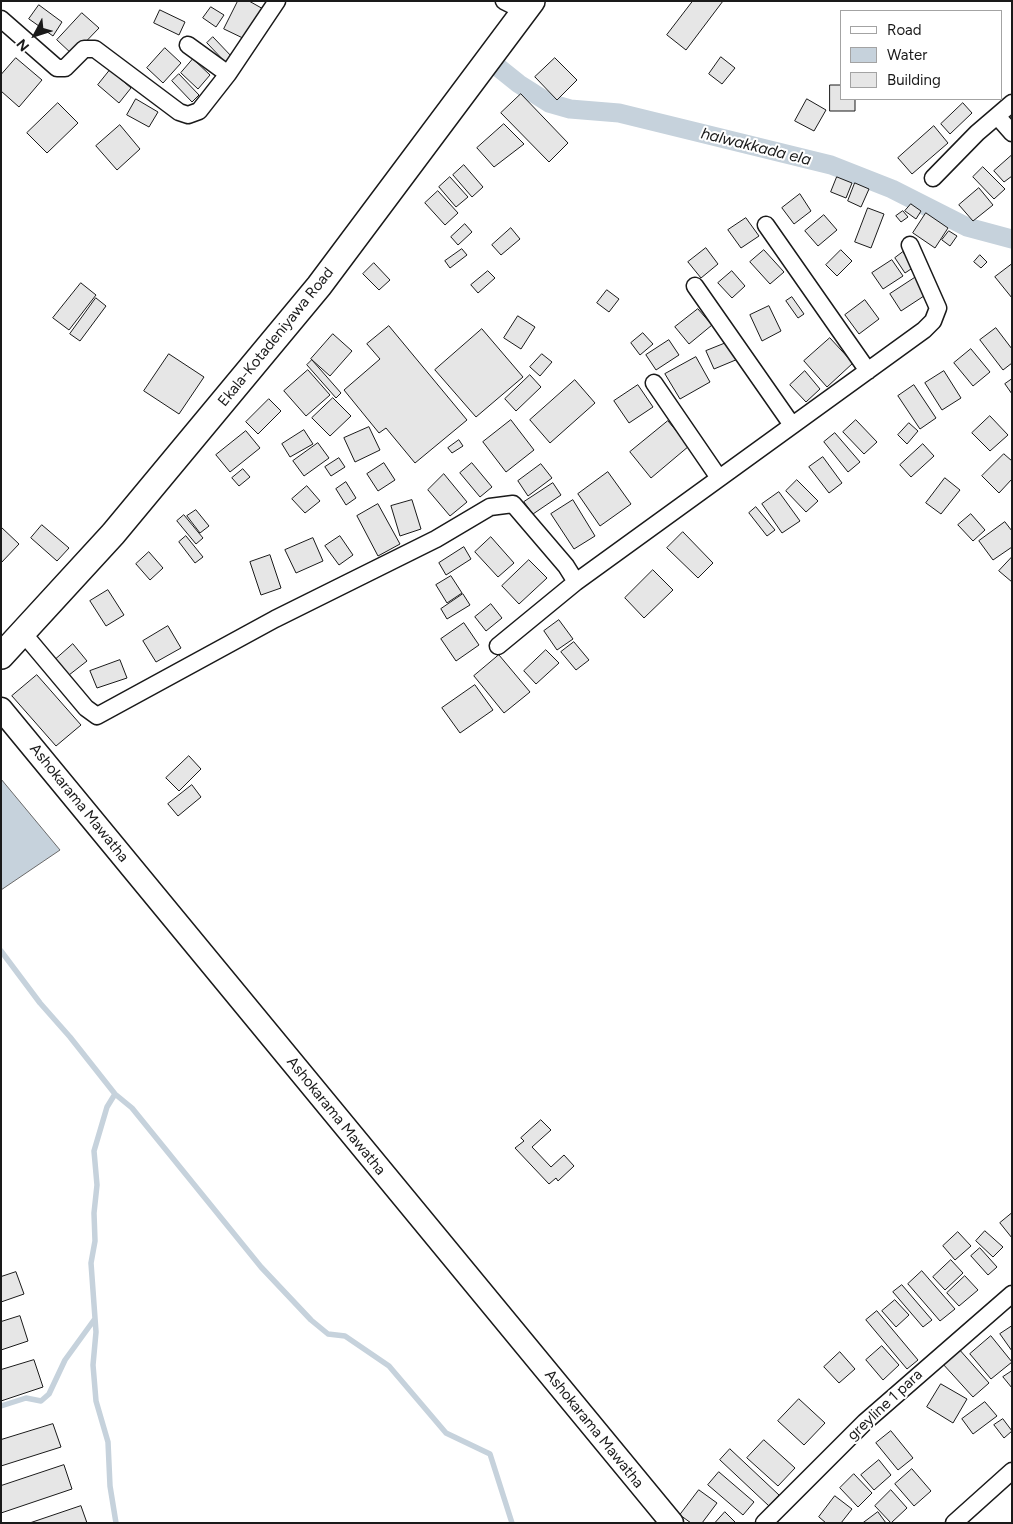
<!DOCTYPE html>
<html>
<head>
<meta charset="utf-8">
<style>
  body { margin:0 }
  #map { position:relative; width:1013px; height:1524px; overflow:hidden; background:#fff; font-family:Figtree,sans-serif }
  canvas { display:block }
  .frame { position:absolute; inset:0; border:2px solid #1a1a1a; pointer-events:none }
  .legend { position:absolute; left:840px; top:10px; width:162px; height:90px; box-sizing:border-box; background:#fff; border:1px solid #a3a3a3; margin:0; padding:6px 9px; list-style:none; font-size:15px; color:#1a1a1a }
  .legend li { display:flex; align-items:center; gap:10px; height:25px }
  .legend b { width:25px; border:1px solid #a3a3a3 }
  .north { position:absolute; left:10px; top:10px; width:50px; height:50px; -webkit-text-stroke:4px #fff; paint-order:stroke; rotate:230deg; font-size:14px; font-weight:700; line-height:20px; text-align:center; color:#1a1a1a }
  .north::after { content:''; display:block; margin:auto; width:18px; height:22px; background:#1a1a1a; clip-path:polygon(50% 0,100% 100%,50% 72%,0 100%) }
</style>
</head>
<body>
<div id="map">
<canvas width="1013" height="1524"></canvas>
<div class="frame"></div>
<ul class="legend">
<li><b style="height:6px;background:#fff"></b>Road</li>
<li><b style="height:14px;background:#c6d2dc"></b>Water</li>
<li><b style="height:14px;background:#e6e6e6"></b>Building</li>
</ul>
<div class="north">N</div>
</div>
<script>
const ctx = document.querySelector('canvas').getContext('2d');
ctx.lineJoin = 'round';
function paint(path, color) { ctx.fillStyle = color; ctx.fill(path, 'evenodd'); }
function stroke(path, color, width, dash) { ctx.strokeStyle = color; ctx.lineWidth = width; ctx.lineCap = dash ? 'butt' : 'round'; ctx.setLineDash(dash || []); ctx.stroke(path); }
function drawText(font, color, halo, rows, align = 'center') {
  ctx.font = font + ' Figtree,sans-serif'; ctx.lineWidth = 4; ctx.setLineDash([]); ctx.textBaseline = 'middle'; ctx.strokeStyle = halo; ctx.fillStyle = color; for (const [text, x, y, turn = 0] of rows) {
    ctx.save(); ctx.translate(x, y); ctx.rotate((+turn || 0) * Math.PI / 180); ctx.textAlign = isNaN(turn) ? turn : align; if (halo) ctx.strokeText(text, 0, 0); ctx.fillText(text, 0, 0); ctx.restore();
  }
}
const water = new Path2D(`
  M1 779 60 850 1 890Z`);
paint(water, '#c6d2dc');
stroke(water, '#6a6a6a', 1);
stroke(new Path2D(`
  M1 951 40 1003 70 1037 115 1094 132 1108 261 1267 311 1320 328 1334 345 1336 389 1366 446 1433 490 1454 512 1523
  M115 1094 107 1107 94 1151 97 1185 94 1213 95 1241 91 1263 96 1332 93 1365 96 1401 108 1442 110 1486 116 1523
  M1 1406 26 1398 41 1401 49 1394 65 1360 94 1320`), '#c6d2dc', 5.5);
stroke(new Path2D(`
  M499 68 519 84 549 103 570 109 619 113 831 165 892 189 967 227 1012 239`), '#c6d2dc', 19);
const building = new Path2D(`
  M238 1H249L265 10 249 41 224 29Z
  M693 1H723L686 50 667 35Z
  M39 5 62 22 53 36 29 19Z
  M211 7 224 15 216 27 203 18Z
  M160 10 185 22 179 35 154 23Z
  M82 13 99 28 73 55 57 40Z
  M213 37 233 58 227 64 207 43Z
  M165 48 181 63 163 83 147 68Z
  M721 57 735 68 722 84 709 74Z
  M16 58 42 80 19 107 1 91V75Z
  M555 58 577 80 557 100 535 77Z
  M193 59 210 75 198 89 181 73Z
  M110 70 131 88 119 103 98 85Z
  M179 74 199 95 192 102 172 81Z
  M830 85H842V99H855V111H830Z
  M521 94 568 143 549 162 501 113Z
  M136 99 158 112 149 127 127 115Z
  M807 99 826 110 814 131 795 121Z
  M58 103 78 123 47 153 27 133Z
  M963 103 972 113 950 134 941 124Z
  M504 124 524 144 494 167 477 148Z
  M120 125 140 149 117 170 96 146Z
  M934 126 948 143 912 174 898 158Z
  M1012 155V176L1004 182 994 171Z
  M464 165 483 187 472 197 453 175Z
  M983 167 1005 189 994 199 973 177Z
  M450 177 468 197 456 207 439 187Z
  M837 177 852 183 846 198 831 192Z
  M855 183 869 189 861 207 848 201Z
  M979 188 993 205 973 221 959 205Z
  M438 191 458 213 445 225 425 203Z
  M800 194 811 211 794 224 782 208Z
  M911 204 921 211 916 219 905 211Z
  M868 208 884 214 871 248 855 242Z
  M903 211 908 217 901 222 896 216Z
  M926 213 948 228 935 248 913 233Z
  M824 215 837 230 818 246 805 231Z
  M746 218 759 236 741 248 728 230Z
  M465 224 472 232 458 245 451 237Z
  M511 228 520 239 501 255 492 245Z
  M949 231 957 236 950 246 942 240Z
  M706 248 718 264 701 278 688 262Z
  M462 249 467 255 450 268 445 261Z
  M764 250 784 272 770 284 750 262Z
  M841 250 852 261 837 276 826 265Z
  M903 252 914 267 905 273 895 258Z
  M980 255 987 262 981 268 974 262Z
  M892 260 903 276 883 289 872 273Z
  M374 263 390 280 379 290 363 274Z
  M1012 264V298L995 277Z
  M488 271 495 278 478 293 471 285Z
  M732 271 745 286 732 298 718 283Z
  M916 277 927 294 901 311 890 294Z
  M81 283 96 295 69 330 53 318Z
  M607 290 619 299 609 312 597 303Z
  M792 297 804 314 798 318 786 301Z
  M96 298 106 306 80 341 70 334Z
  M865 300 879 319 859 334 845 315Z
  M769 306 781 331 762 341 750 315Z
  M698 309 712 325 689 344 675 327Z
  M518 316 535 327 521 349 504 338Z
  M389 326 467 420 415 463 386 428 379 433 344 390 380 359 367 344Z
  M996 328 1012 349V363L1003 370 980 340Z
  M482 329 523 377 476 417 435 370Z
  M643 333 653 344 640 355 631 343Z
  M333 334 352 351 330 376 311 359Z
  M830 338 853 363 827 387 804 361Z
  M669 340 679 355 656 370 646 355Z
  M731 341 738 359 714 369 706 351Z
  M971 349 990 372 973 386 954 363Z
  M169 354 204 377 179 414 144 391Z
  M542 354 552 362 540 376 530 367Z
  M696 357 710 382 680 399 665 374Z
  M312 360 341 393 336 398 307 365Z
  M308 370 330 395 306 416 284 391Z
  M805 371 820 389 806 402 790 385Z
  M944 371 961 398 942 410 925 383Z
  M530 375 541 387 516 411 505 399Z
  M1012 379V394L1005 384Z
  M575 380 595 403 550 443 530 420Z
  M638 385 653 407 629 423 614 401Z
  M914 385 936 418 920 429 898 396Z
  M333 398 351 416 330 436 312 418Z
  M269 399 281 411 258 434 246 422Z
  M990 416 1008 435 990 451 972 433Z
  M511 420 534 450 506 472 483 442Z
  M856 420 877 442 864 454 843 432Z
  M668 421 689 446 651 478 630 452Z
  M909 423 918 431 907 444 898 435Z
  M369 427 380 450 355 462 344 438Z
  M304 430 313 444 290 457 282 444Z
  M246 431 260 448 230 472 216 455Z
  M835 433 860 462 848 472 824 442Z
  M459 440 463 446 452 453 448 448Z
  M318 443 329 458 304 476 293 461Z
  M923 444 934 456 911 477 900 465Z
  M1004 454 1012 461V479L999 493 982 476Z
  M823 457 842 483 829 493 809 467Z
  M339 458 345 467 331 476 325 467Z
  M384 463 395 480 378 491 367 474Z
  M472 463 492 487 480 497 460 473Z
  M541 464 552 478 528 496 518 481Z
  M243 469 250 477 239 486 232 478Z
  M608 472 631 504 600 526 578 494Z
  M444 474 467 502 450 516 428 490Z
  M945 478 960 490 941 514 926 503Z
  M797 480 818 501 806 512 786 491Z
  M346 482 356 498 346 505 336 489Z
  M553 483 561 495 533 514 524 502Z
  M307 486 320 501 305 513 292 499Z
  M779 492 800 521 782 533 762 504Z
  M412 500 421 529 400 536 391 506Z
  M573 500 595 536 574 549 551 514Z
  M378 504 400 544 378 556 357 516Z
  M756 507 775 530 767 536 749 513Z
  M196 510 209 526 200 533 187 516Z
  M971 514 985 530 973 541 958 525Z
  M184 515 203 538 196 544 177 521Z
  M1005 522 1012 531V547L993 560 979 541Z
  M42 525 69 548 57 561 31 538Z
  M1 527 19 544 1 563Z
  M683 532 713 563 698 578 667 548Z
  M186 536 203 557 195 563 179 542Z
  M340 536 353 555 339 565 325 546Z
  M491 537 514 563 498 577 475 552Z
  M313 538 323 561 296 573 285 550Z
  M464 547 471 559 446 575 439 563Z
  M149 552 163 568 150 580 136 564Z
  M270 555 281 588 261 595 250 562Z
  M1012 557V582L999 571Z
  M529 560 547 578 519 604 502 586Z
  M653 570 673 590 644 618 625 598Z
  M451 576 462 593 447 603 436 585Z
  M108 590 124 615 106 626 90 601Z
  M463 594 470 605 447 619 441 609Z
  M491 604 502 618 486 631 475 617Z
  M559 620 573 639 557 650 544 631Z
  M464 623 479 645 456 661 441 639Z
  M168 626 181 648 156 662 143 641Z
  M574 642 589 660 576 670 561 652Z
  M73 644 87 661 69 675 56 659Z
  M546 650 559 663 536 684 524 671Z
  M499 655 530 692 504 713 474 676Z
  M120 660 127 678 97 688 90 671Z
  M37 675 81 725 56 746 12 696Z
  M475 685 493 710 460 733 442 708Z
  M189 756 201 769 179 791 166 778Z
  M192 785 201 797 178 816 168 804Z
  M541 1120 551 1130 532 1147 551 1167 564 1155 574 1166 558 1181 556 1178 549 1184 515 1148 524 1141 521 1138Z
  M1012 1213V1238L1000 1223Z
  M985 1231 1003 1247 993 1257 976 1241Z
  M958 1232 971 1246 955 1260 943 1246Z
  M980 1248 997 1267 988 1275 971 1256Z
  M951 1260 963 1273 945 1290 933 1277Z
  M922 1271 955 1309 940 1321 908 1284Z
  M16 1272 24 1294 1 1302V1277Z
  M965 1276 978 1290 959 1306 947 1293Z
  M902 1285 932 1320 923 1327 893 1292Z
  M895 1300 909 1315 896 1327 882 1311Z
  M877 1311 918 1360 907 1369 866 1320Z
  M20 1316 28 1341 1 1350V1322Z
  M1012 1326V1351L1000 1334Z
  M991 1336 1012 1362 991 1379 970 1354Z
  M882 1346 899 1365 883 1380 866 1360Z
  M958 1348 989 1383 973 1397 942 1363Z
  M840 1352 855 1369 839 1383 824 1367Z
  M34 1360 43 1387 1 1401V1370Z
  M1012 1371V1388L1003 1377Z
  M941 1384 967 1399 953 1423 927 1407Z
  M799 1399 825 1423 804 1445 778 1421Z
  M985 1402 997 1416 973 1434 962 1419Z
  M1003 1419 1012 1431 1004 1438 994 1425Z
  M53 1424 61 1447 1 1466V1440Z
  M891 1431 913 1458 898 1470 876 1443Z
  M764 1440 795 1468 778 1486 747 1458Z
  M730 1449 779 1495 769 1506 720 1460Z
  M879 1460 891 1475 874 1490 861 1475Z
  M64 1465 72 1489 1 1513V1486Z
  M912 1469 931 1491 914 1506 895 1484Z
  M719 1472 754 1502 743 1515 708 1485Z
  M854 1474 872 1493 858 1507 840 1488Z
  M699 1490 717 1503 702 1523H691L680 1515Z
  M891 1490 907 1508 891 1523 875 1506Z
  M835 1496 852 1509 841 1523H826L819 1517Z
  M81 1506 87 1523H30Z
  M725 1512 736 1523H715Z
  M878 1512 886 1523H863Z`);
paint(building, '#e6e6e6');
stroke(building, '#1a1a1a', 1);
const street = new Path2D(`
  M504 1 524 11
  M1 19 57 68H65L84 49H95L179 112 188 115 199 111 228 74 277 1
  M188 45 228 74
  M997 116 1012 133
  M933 178 977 133 1012 103
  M766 225 868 371
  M695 286 792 425
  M654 383 719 478
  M23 633 86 708 97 716 275 619 436 539 490 507 513 504 566 566 576 582 924 330 933 321 938 308 910 245
  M498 646 576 582
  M764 1523 865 1422 1012 1294
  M954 1523 1012 1471`);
const secondary = new Path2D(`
  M1 709 672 1523`);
const primary = new Path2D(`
  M1 656 113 534 319 286 532 1`);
stroke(street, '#1a1a1a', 19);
stroke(secondary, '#1a1a1a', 25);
stroke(primary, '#1a1a1a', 28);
stroke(street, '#fff', 16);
stroke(secondary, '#fff', 22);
stroke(primary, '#fff', 25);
drawText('15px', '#1a1a1a', '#fff', [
  ["Ekala-Kotadeniyawa Road",276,337,-51],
  ["Ashokarama Mawatha",79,803,51],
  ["Ashokarama Mawatha",336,1116,51],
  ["greyline 1 para",885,1405,-43],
  ["Ashokarama Mawatha",594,1429,51]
]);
drawText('italic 16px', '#1a1a1a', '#fff', [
  ["halwakkada ela",756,147,14]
]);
</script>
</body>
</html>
